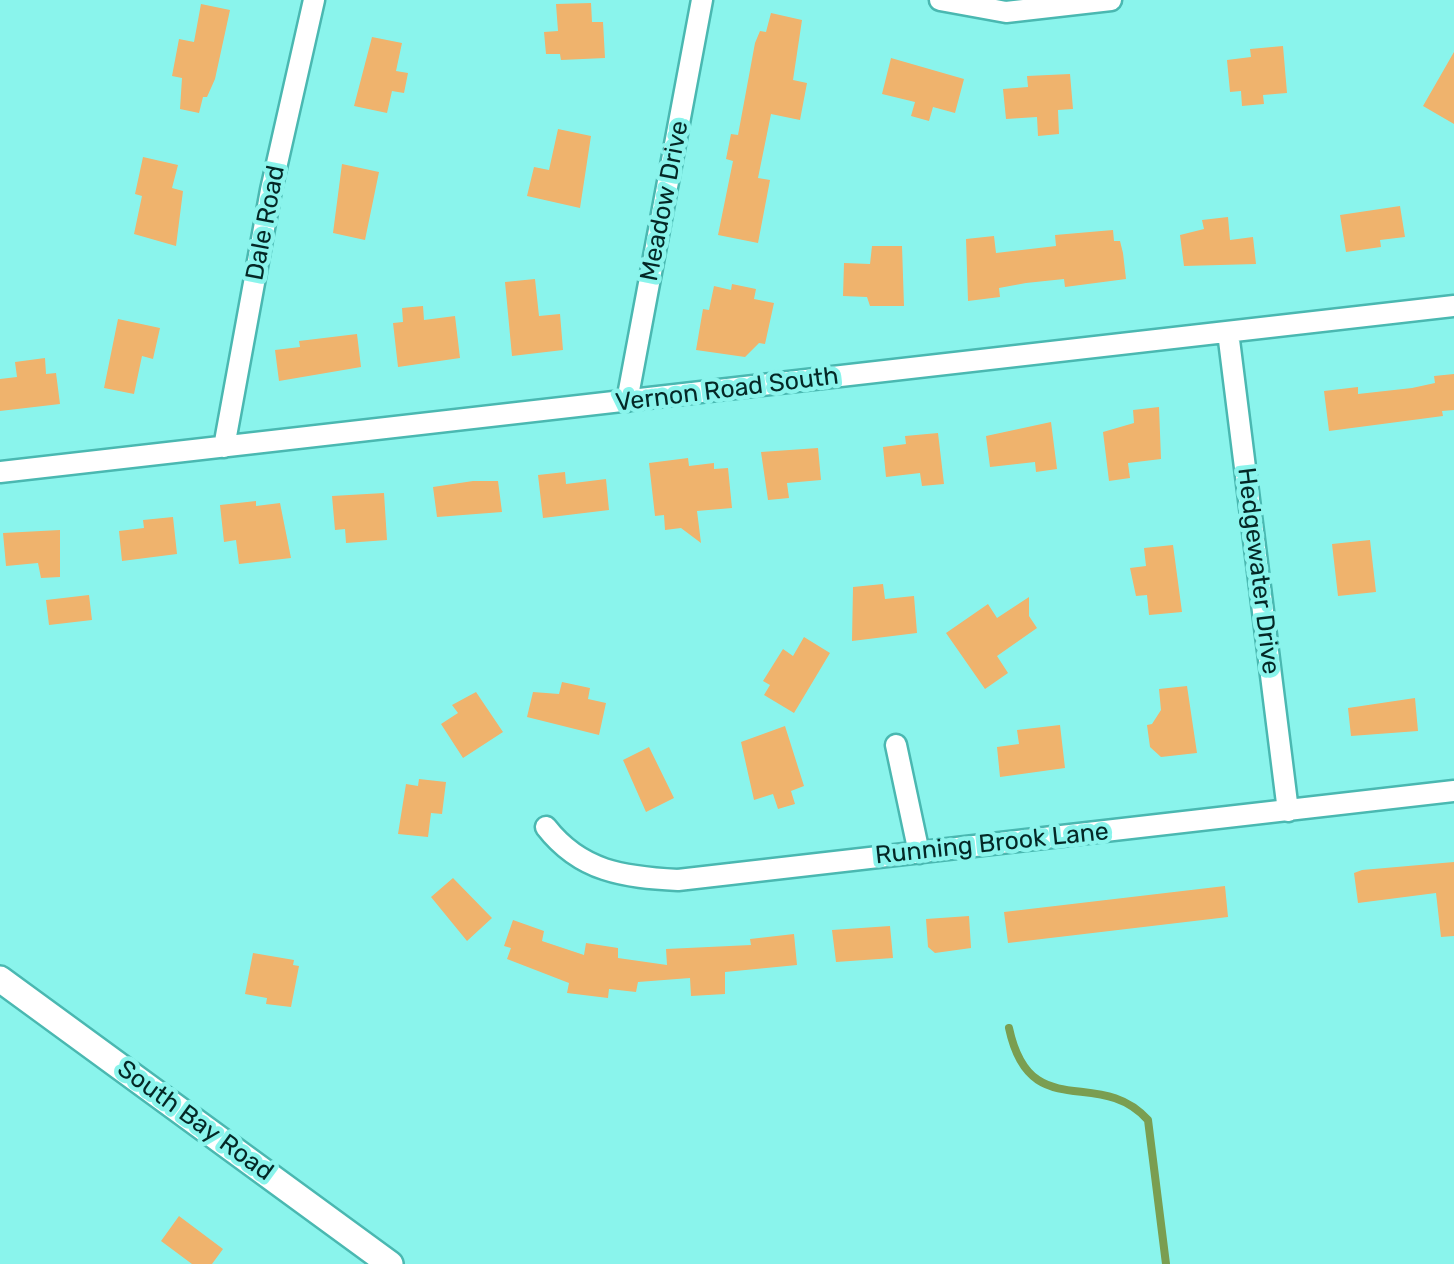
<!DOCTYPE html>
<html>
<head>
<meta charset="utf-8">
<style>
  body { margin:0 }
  canvas { display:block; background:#8af4ec }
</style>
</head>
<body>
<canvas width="1454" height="1264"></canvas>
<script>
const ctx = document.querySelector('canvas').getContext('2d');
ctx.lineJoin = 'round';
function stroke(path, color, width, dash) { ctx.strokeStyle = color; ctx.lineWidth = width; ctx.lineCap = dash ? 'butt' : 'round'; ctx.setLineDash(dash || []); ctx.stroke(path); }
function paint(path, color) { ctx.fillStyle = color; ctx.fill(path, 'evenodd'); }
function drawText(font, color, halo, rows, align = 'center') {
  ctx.font = font + ' Rubik,sans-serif'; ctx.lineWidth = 9; ctx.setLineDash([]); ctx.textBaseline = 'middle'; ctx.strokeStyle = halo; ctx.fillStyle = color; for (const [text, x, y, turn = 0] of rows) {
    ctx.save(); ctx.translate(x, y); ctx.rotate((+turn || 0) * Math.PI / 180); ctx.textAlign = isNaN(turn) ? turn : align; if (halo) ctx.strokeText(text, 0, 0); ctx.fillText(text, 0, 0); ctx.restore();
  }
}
stroke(new Path2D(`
  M1009 1028C1030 1126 1099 1065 1148 1120L1166 1264`), '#7a9e51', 8);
paint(new Path2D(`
  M591 3 592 22H603L605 58 561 60 560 54H546L544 32 558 31 556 4Z
  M201 4 230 10 215 79 207 97H203L199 113 180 109 182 78 172 76 179 39 194 42Z
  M771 13 802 20 793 80 807 83 800 120 771 114 758 178 770 180 758 243 718 235 733 161 726 159 731 134 738 135 755 43 760 31 766 32Z
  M372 37 402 43 396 71 408 73 404 93 392 91 387 113 354 106Z
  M1283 46 1287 93 1263 95 1264 104 1242 106 1241 91 1230 92 1227 60 1251 57 1250 49Z
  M1454 52V124L1423 106Z
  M891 58 964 79 955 113 933 107 929 121 911 116 915 102 882 94Z
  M1070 74 1073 109 1058 110 1059 134 1038 136 1037 117 1006 119 1003 89 1028 87 1027 76Z
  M558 129 591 136 580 208 527 196 534 167 549 170Z
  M143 157 178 165 172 188 183 191 176 246 134 234 142 196 135 194Z
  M342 164 379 172 365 240 333 233Z
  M1400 206 1405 237 1380 240 1381 247 1346 252 1340 215Z
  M1228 217 1230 240 1253 237 1256 264 1184 266 1180 235 1204 229 1202 220Z
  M1113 230 1114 241H1120L1123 253 1126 279 1065 287 1064 279 1026 283 999 288 1000 297 968 301 966 239 994 236 996 253 1056 246 1055 235Z
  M872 246H902L904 306H870L867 297 843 296 844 263 870 264Z
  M535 279 539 316 560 314 563 350 512 356 505 282Z
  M732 284 756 289 754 299 774 303 765 344 759 343 745 357 696 350 703 309 709 310 714 286 731 290Z
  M423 306 424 320 455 316 460 358 398 367 393 323 403 322 402 308Z
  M118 319 160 328 153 359 142 356 134 394 104 388Z
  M357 334 361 367 279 381 275 350 300 347 299 341Z
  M45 358 46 374 56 373 60 404 0 411V379L17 377 15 362Z
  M1454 374V410L1442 411 1443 416 1329 431 1324 391 1358 387V394L1412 388 1435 383 1434 376Z
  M1159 407 1161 459 1128 463 1130 478 1109 481 1103 432 1134 423 1133 410Z
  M1051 422 1057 469 1036 472 1035 462 990 467 986 436Z
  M938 433 944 484 922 486 920 473 886 477 883 447 906 444 905 436Z
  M818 448 821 480 787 483 789 498 768 500 761 452Z
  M688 458 689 466 714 463V469L728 468 732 508 697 511 701 543 681 528 665 530 664 515 655 516 649 463Z
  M565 472 566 484 606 479 609 510 543 518 538 475Z
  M473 481H498L502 512 437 517 433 487Z
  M384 493 387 540 346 543 345 529 335 530 332 496Z
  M256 501V506L280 503 291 558 239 564 236 540 224 542 220 505Z
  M173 517 177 554 122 561 119 531 144 528 143 520Z
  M60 530V577L41 578 38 563 6 566 3 533Z
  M1370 540 1376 592 1338 596 1332 544Z
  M1173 545 1182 612 1149 615 1147 595 1136 596 1130 568 1146 566 1144 548Z
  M883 584 885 599 914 596 917 633 852 641 853 587Z
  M89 595 92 620 49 625 46 600Z
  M1029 597V616L1037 628 997 656 1008 673 985 689 946 633 988 604 997 618Z
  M804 637 830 653 794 713 764 695 770 685 763 681 783 649 793 656Z
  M562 682 590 688 588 699 606 703 599 735 527 717 533 692 559 694Z
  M1187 686 1197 753 1161 757 1150 747 1147 725 1152 724 1161 710 1159 689Z
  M476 692 503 732 463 758 441 724 458 713 452 705Z
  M1415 698 1418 731 1351 736 1348 708Z
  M1060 725 1065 768 1000 777 997 747 1019 744 1017 730Z
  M785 726 804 786 791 791 795 804 778 809 773 794 754 800 741 742Z
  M649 747 674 798 646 812 623 760Z
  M419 779 446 782 442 814 431 813 428 837 398 834 406 784 418 786Z
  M1454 862V936L1441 937 1436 893 1358 903 1354 873 1362 870Z
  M453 878 492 918 467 941 431 897Z
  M1225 886 1228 917 1008 943 1004 912Z
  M969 916 971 948 935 953 928 947 926 919Z
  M513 920 544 931 542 941 584 955 586 943 618 948V958L667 965 666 949 751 945 750 939 794 934 797 965 725 972V994L691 996 690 978 638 982 636 992 609 989 608 998 567 993 569 983 507 959 511 948 504 946Z
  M890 926 893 958 836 962 832 930Z
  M253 953 294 960 293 965 299 966 291 1007 266 1004 267 998 245 994Z
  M179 1216 223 1249 212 1264H192L161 1241Z`), '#efb36d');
const minor = new Path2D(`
  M940 0 1006 12 1111 0
  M1228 332 1288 811
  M627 401 702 0
  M224 447 271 190 314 0
  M0 472 1454 306
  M896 745 919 853
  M546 827C581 872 624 877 678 880L1454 791`);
const tertiary = new Path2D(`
  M0 979 390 1264`);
stroke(minor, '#4ab8b1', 25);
stroke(tertiary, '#4ab8b1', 30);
stroke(minor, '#fff', 20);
stroke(tertiary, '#fff', 25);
drawText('25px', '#042826', '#8af4ec', [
  ["Meadow Drive",665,201,-79],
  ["Dale Road",266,223,-79],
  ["Vernon Road South",727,390,-7],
  ["Hedgewater Drive",1258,571,83],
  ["Running Brook Lane",992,844,-6],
  ["South Bay Road",195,1121,36]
]);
</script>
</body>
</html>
